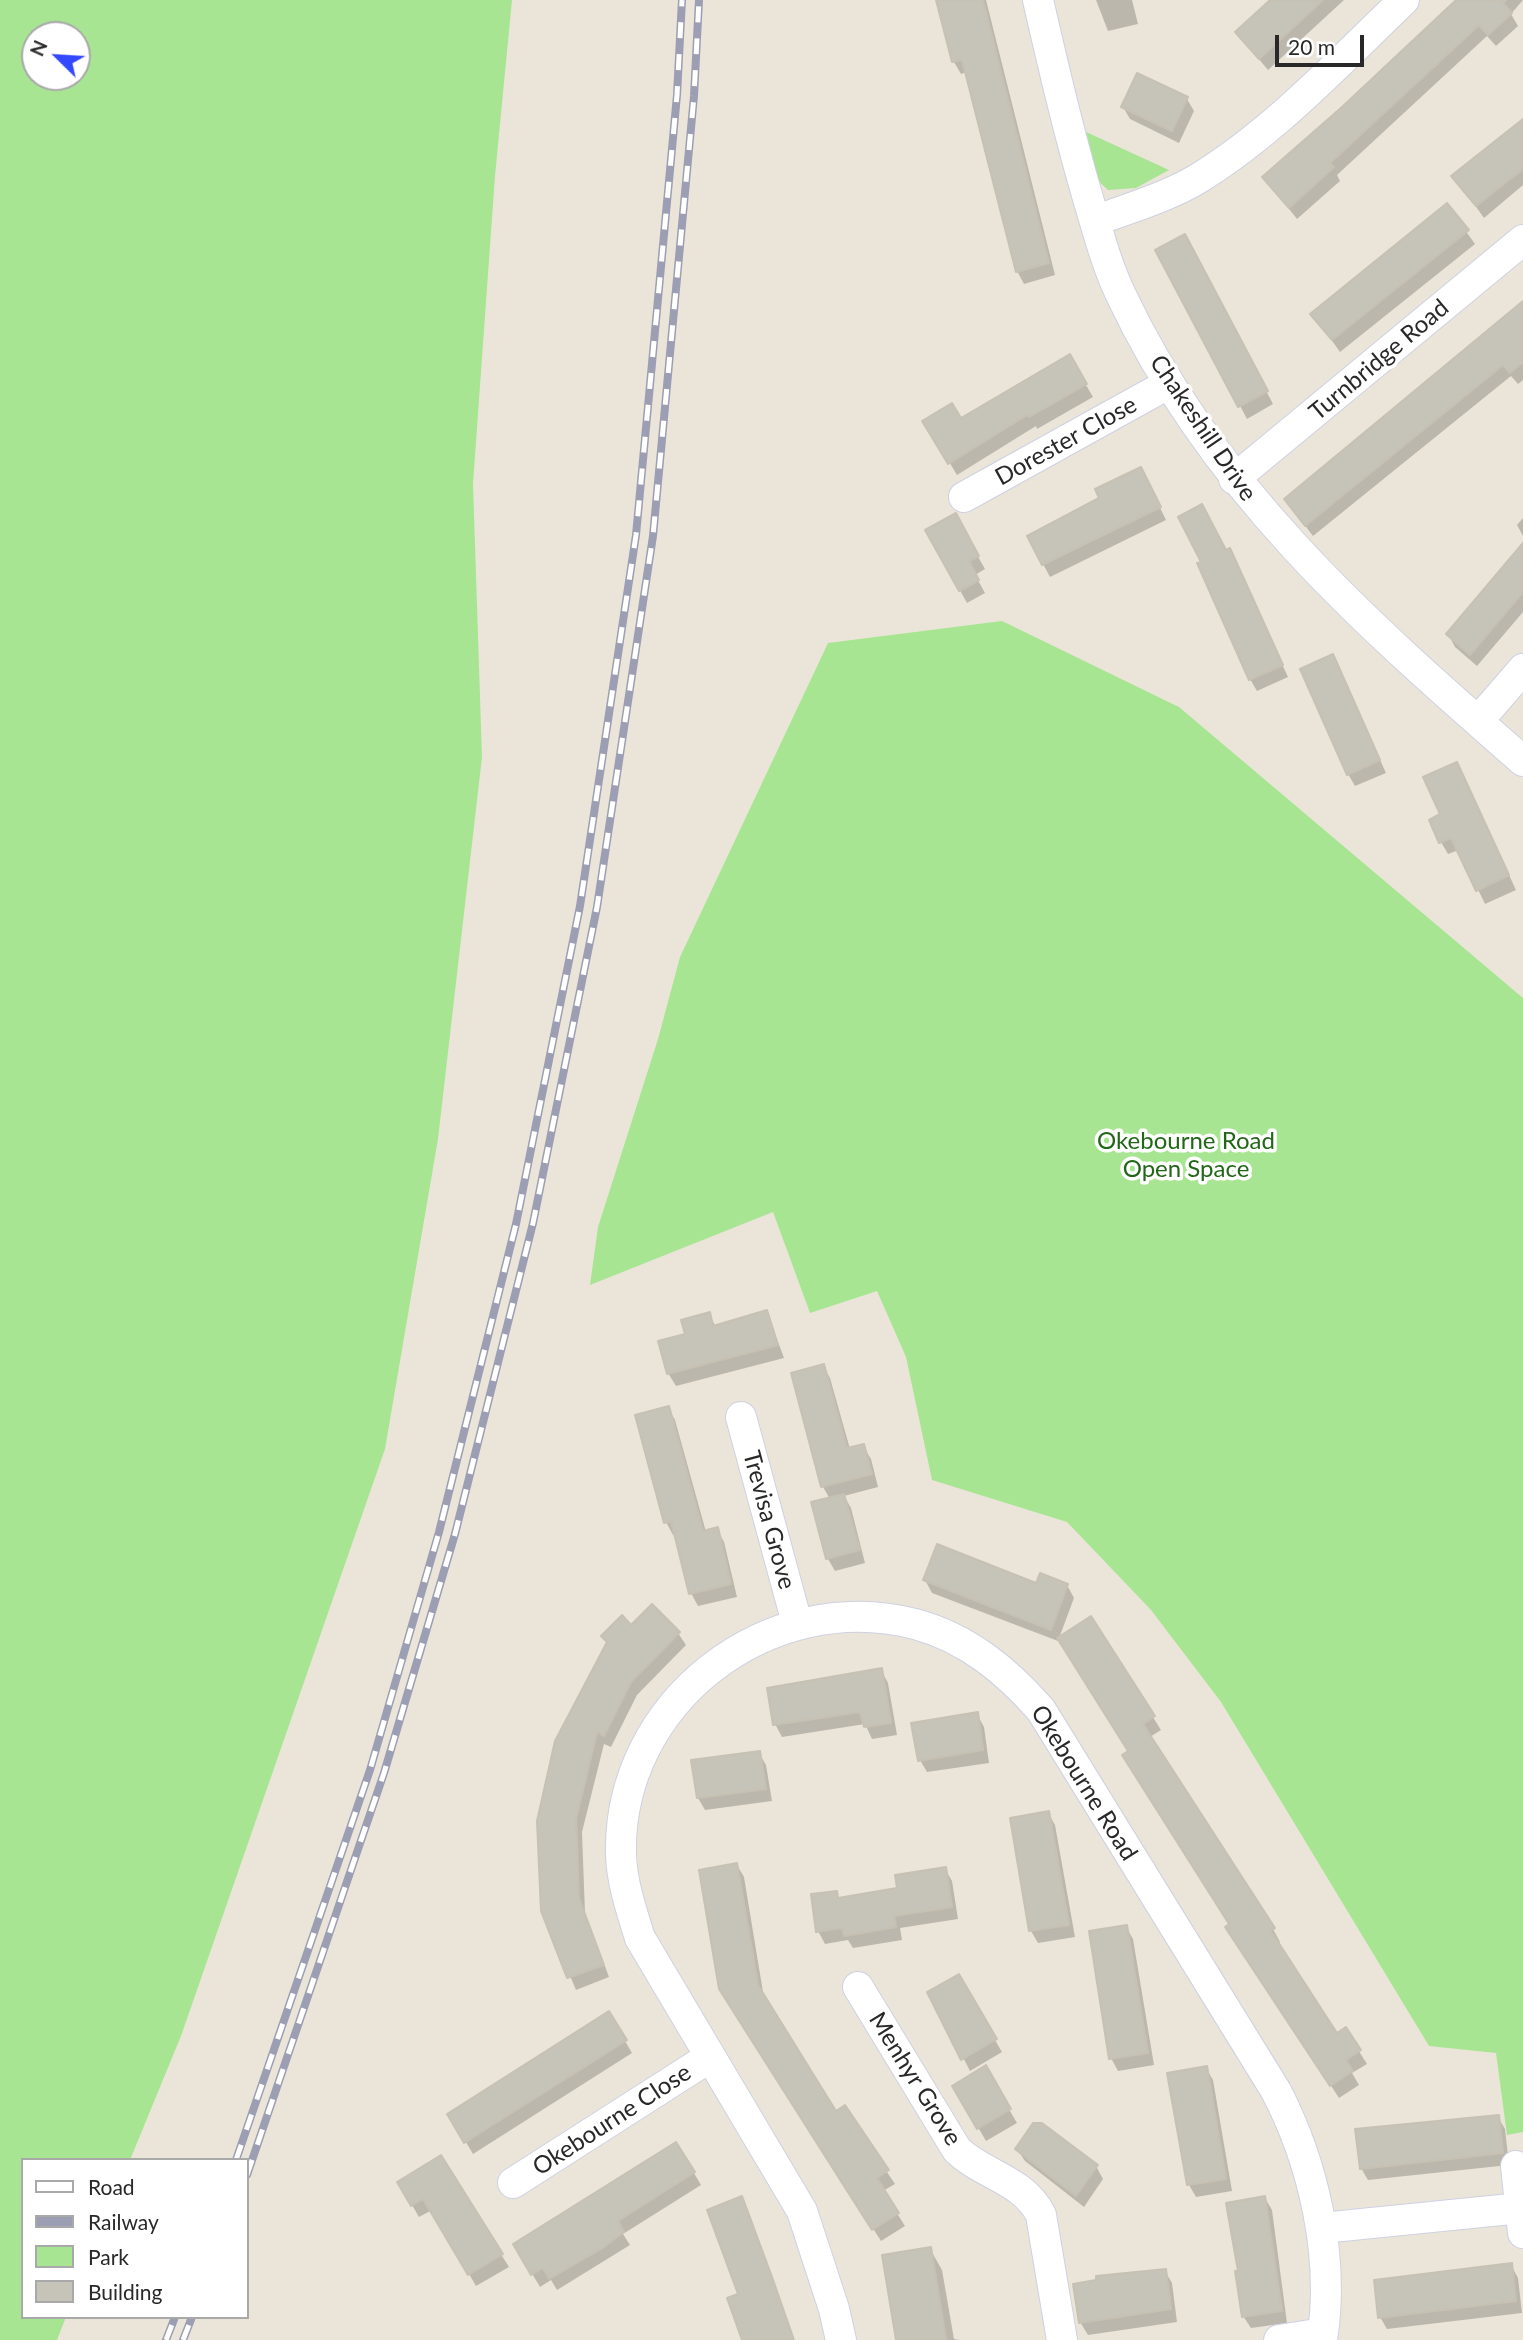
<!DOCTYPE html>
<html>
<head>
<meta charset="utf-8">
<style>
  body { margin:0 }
  #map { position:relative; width:1523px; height:2340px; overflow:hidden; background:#ebe5d9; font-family:Lato,sans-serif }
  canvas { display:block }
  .legend { position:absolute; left:21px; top:2158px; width:228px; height:161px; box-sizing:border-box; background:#fff; border:2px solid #a9a9a9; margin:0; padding:9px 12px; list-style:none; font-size:21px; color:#282828 }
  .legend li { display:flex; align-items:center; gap:14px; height:35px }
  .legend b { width:35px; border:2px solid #a9a9a9 }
  .north { position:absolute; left:21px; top:21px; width:70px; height:70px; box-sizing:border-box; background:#fff; border:2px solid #a9a9a9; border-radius:50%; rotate:294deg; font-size:19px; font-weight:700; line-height:28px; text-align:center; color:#282828 }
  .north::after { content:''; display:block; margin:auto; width:24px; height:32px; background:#3348ff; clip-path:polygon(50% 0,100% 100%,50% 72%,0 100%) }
  .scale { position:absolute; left:1275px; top:35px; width:89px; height:32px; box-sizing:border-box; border:4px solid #282828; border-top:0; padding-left:9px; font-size:21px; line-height:24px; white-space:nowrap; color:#282828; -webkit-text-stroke:5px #fff; paint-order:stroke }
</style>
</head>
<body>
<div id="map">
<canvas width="1523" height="2340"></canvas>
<ul class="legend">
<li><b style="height:9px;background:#fff"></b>Road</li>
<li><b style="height:9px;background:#9c9eb4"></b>Railway</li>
<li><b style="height:19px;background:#a8e593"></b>Park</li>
<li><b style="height:19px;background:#c6c3b8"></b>Building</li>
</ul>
<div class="north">N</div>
<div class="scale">20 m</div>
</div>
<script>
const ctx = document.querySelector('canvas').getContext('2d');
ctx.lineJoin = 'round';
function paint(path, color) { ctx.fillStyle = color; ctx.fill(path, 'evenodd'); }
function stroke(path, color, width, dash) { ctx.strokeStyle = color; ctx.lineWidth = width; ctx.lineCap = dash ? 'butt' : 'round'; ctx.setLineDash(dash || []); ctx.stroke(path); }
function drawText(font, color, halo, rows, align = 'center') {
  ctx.font = font + ' Lato,sans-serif'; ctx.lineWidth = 7; ctx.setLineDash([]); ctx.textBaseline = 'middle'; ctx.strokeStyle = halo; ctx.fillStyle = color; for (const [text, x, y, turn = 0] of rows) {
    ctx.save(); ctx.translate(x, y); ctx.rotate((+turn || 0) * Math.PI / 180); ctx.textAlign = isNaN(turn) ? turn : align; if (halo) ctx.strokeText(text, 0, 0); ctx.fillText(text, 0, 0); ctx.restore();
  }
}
paint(new Path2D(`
  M0 0H512L495 176 473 484 482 757 438 1139 385 1449 181 2036 130 2160H23V2317H66L57 2340H0ZM35 35H77V77H35Z
  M1084 131 1169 170 1136 188 1108 190 1097 180Z
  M1002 621 1179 707 1523 998V2132L1507 2135 1496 2053 1429 2046 1221 1702 1151 1610 1067 1522 932 1480 906 1357 877 1291 810 1313 773 1212 590 1285 598 1227 658 1039 680 957 828 643Z`), '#a8e593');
paint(new Path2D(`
  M938 0H986L1055 275 1024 284 1017 271 967 72 961 74 954 62Z
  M1096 0H1132L1138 24 1108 31Z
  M1273 0H1344L1268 70 1237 33Z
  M1459 0H1523L1511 14 1518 26 1496 46 1487 36 1337 175 1340 181 1297 219 1264 177Z
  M1187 99 1194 111 1179 143 1130 119 1123 107Z
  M1523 121V185L1484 218 1454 176Z
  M1447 205 1475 244 1340 352 1313 314Z
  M1192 249 1273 404 1247 419 1158 251Z
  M1523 304V380L1518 384 1511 376 1313 536 1294 511Z
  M1069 356 1093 397 1037 429 1036 426 957 475 925 422 960 420Z
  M1147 481 1166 520 1050 577 1043 564Z
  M955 516 985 569 975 575 985 593 967 603 927 531Z
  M1523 518V536L1517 525Z
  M1523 546V612L1477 666 1455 647 1448 634Z
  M1226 552 1236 563 1288 677 1257 691 1250 679Z
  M1333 656 1386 773 1355 786 1348 774Z
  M1463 776 1516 890 1485 904 1459 850 1448 854 1441 842 1443 815Z
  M767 1312 784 1358 676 1386 668 1373 687 1335 709 1314 716 1327Z
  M823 1366 830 1378 850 1449 863 1446 871 1459 878 1487 844 1496 851 1508 865 1563 835 1571 828 1559 813 1503 830 1499 823 1487Z
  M668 1408 675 1420 706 1532 717 1529 724 1542 737 1597 698 1606 691 1593 676 1534 673 1535 666 1522Z
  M925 1580 1067 1585 1074 1598 1058 1641 932 1593Z
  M1091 1618 1161 1730 1150 1737 1273 1929 1280 1942 1277 1944 1337 2035 1345 2029 1367 2064 1352 2073 1359 2085 1339 2098 1235 1939 1231 1925 1130 1752Z
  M631 1627 678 1633 686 1645 637 1695 611 1747 604 1744 582 1832 585 1913 609 1977 576 1990 543 1911 608 1644 604 1636Z
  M881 1670 888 1683 897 1735 872 1739 865 1724 782 1737 775 1724Z
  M977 1714 984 1727 989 1763 927 1772 920 1760Z
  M759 1753 766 1765 772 1801 705 1810 698 1798 693 1762Z
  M1048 1813 1055 1825 1075 1937 1038 1943 1031 1931Z
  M737 1865 744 1877 764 1998 836 2113 844 2108 895 2184 883 2191 905 2226 881 2241 728 2002Z
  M945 1869 952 1881 958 1919 900 1928 902 1940 853 1948 848 1940 825 1944 818 1931 836 1892 840 1899 899 1889Z
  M1126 1927 1133 1939 1154 2065 1118 2071 1111 2058Z
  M958 1977 1002 2052 970 2071 930 1993Z
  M625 2041 632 2053 473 2154 449 2114Z
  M985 2068 1017 2123 986 2141 954 2086Z
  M1206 2068 1213 2080 1232 2191 1196 2197 1189 2185 1169 2074Z
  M1498 2117 1505 2129 1509 2165 1368 2180 1361 2168Z
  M1042 2124 1076 2148 1081 2156 1096 2166 1103 2179 1084 2207 1025 2161 1017 2149Z
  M441 2158 509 2267 476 2286 432 2210 419 2217 399 2183Z
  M694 2173 701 2185 623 2234 630 2245 557 2290 551 2280 540 2287 515 2245Z
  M741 2198 748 2210 793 2340H756L740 2295Z
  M1265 2198 1272 2210 1287 2323 1251 2328 1243 2316 1240 2272Z
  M930 2249 942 2270 954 2339 959 2340H914Z
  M1511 2265 1518 2278 1522 2313 1387 2329 1380 2317Z
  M1137 2271 1139 2275 1165 2271 1172 2283 1177 2322 1088 2335 1080 2322 1098 2278Z`), '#0003');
const building = new Path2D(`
  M936 0H983L1049 263 1016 272 962 60 952 62Z
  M1270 0H1323L1259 59 1235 32Z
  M1456 0H1506L1503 3 1512 13 1488 35 1479 25 1330 163 1334 167 1289 208 1262 177 1342 107Z
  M1137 73 1188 97 1172 131 1121 107Z
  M1523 119V169L1476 206 1451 176Z
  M1447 203 1469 230 1332 340 1310 314Z
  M1185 234 1268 391 1238 407 1155 250Z
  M1523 301V362L1510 373 1503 365 1305 526 1284 499Z
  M1070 354 1087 384 1029 417 1027 415 948 464 922 421 952 403 961 418Z
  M1141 467 1161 507 1042 565 1027 536 1099 498 1095 489Z
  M1202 504 1226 550 1230 548 1283 665 1249 680 1197 563 1201 562 1178 517Z
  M956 513 979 556 969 561 979 580 959 591 925 530Z
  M1523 543V592L1470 655 1446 634Z
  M1333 654 1380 760 1347 775 1300 669Z
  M1457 762 1509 875 1476 891 1451 838 1439 843 1429 820 1440 814 1423 777Z
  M767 1310 778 1345 667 1374 658 1341 685 1334 681 1320 710 1312 713 1326Z
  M824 1364 847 1448 864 1444 872 1474 821 1487 791 1373Z
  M669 1406 703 1531 718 1527 731 1584 689 1594 671 1521 664 1523 635 1415Z
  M844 1494 860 1550 826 1559 811 1502Z
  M937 1544 1036 1583 1040 1573 1068 1584 1051 1630 923 1580Z
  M652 1604 680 1632 631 1682 604 1736 597 1732 576 1819 579 1898 604 1965 567 1978 541 1911 537 1821 555 1741 607 1642 601 1636 622 1615 631 1625Z
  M1091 1616 1155 1716 1143 1724 1275 1928 1271 1931 1337 2033 1346 2027 1361 2050 1346 2060 1353 2071 1330 2086 1225 1927 1229 1924 1122 1755 1128 1751 1057 1638Z
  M882 1668 891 1723 864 1727 860 1712 773 1725 767 1688Z
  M978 1712 983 1750 918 1761 911 1723Z
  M760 1751 766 1789 697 1798 691 1760Z
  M1049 1811 1069 1925 1029 1931 1010 1818Z
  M737 1863 758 1985 836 2111 845 2105 889 2170 877 2178 899 2213 872 2230 719 1989 699 1870Z
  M946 1867 952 1907 894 1916 896 1927 844 1936 842 1928 816 1932 811 1894 837 1891 838 1898 897 1888 895 1875Z
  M1127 1925 1148 2053 1109 2059 1089 1931Z
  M959 1974 997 2039 961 2060 927 1992Z
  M609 2011 627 2040 464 2143 447 2114Z
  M986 2065 1011 2109 977 2129 952 2086Z
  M1207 2066 1226 2179 1187 2185 1167 2073Z
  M1499 2115 1503 2153 1360 2169 1355 2129Z
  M1033 2123H1042L1098 2165 1076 2196 1015 2149Z
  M676 2142 695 2172 618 2221 624 2232 601 2249 549 2279 543 2268 531 2275 513 2244Z
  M441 2155 503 2254 468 2275 423 2199 411 2206 397 2182Z
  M742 2196 772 2277 794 2340H742L727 2298 738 2294 707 2210Z
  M1265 2196 1282 2311 1242 2317 1235 2271H1238L1226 2203Z
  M931 2247 946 2340H896L882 2255Z
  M1512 2263 1516 2301 1378 2318 1374 2280Z
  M1166 2269 1171 2309 1079 2323 1073 2284 1096 2280V2276Z`);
paint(building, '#c6c3b8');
stroke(building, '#c7c1b3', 2);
const minor = new Path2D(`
  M1038 0C1053 66 1068 130 1087 195 1097 228 1106 264 1121 295 1212 489 1365 623 1523 761
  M1095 221C1129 208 1168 197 1199 178 1276 130 1339 62 1404 0
  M1234 479 1523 240
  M964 497 1168 384
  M1478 721 1523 669
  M741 1417 797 1623
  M858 1987 957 2150C983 2175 1024 2180 1041 2215L1062 2340
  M1516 2166 1523 2233
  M513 2183 710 2057
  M1322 2228 1521 2208
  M841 2340 834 2309 802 2211 640 1938C632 1912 622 1884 621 1855 617 1702 769 1586 915 1624 967 1638 1007 1671 1041 1710L1276 2091C1314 2164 1335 2257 1322 2340
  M1279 2340 1323 2333`);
stroke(minor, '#ced1e2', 32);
stroke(minor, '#fff', 30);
const rail = new Path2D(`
  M236 2160 370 1770 439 1532 516 1224 580 906 636 535 677 95 682 0
  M247 2175 384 1773 455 1534 533 1223 597 907 653 536 694 96 699 0
  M166 2340 175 2317
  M183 2340 192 2317`);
stroke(rail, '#9c9eb4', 8);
stroke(rail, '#fff', 5, [16]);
drawText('24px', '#282828', '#fff', [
  ["Turnbridge Road",1379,360,-40],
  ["Chakeshill Drive",1203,428,56],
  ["Dorester Close",1066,441,-29],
  ["Trevisa Grove",769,1520,75],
  ["Okebourne Road",1084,1783,58],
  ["Menhyr Grove",915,2079,58],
  ["Okebourne Close",612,2120,-33]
]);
drawText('24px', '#216717', '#fff', [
  ["Okebourne Road",1186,1141],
  ["Open Space",1186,1169]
]);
</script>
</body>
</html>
